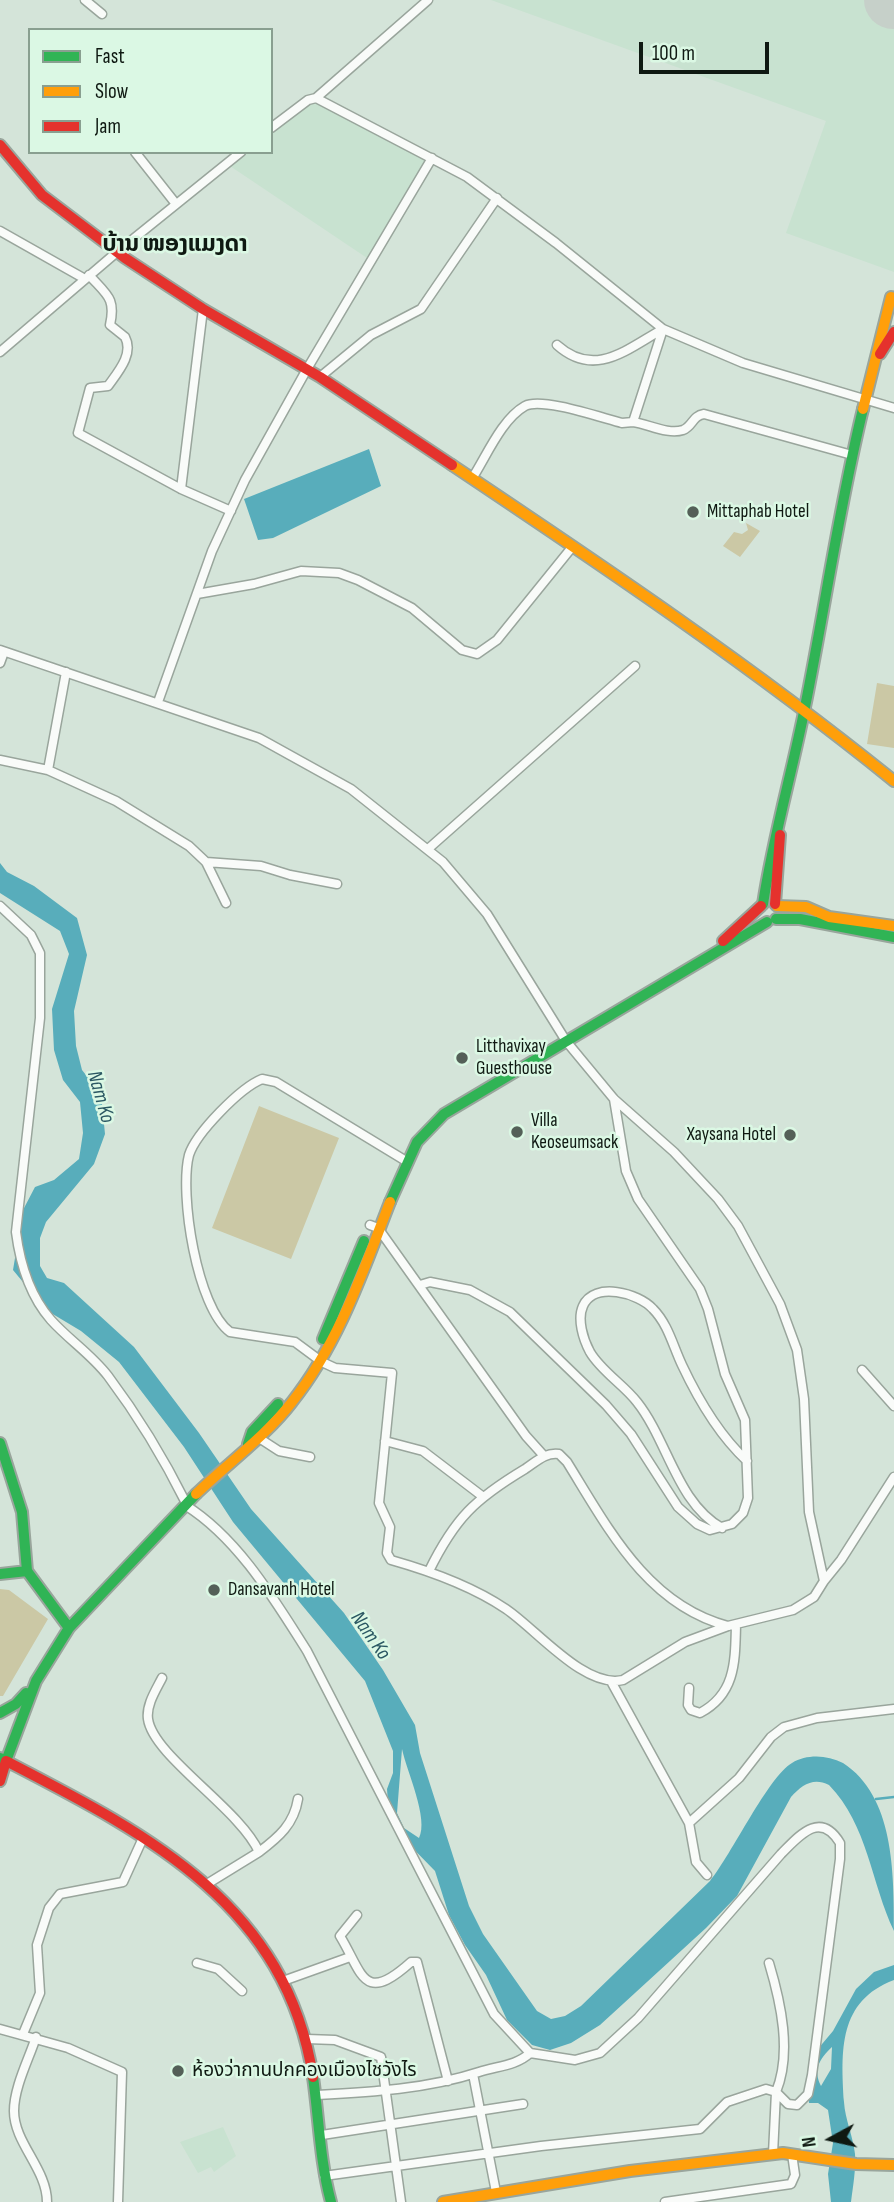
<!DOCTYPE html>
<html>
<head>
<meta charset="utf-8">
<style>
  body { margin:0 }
  #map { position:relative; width:894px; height:2202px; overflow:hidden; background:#d4e4d9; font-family:"Sofia Sans Condensed",sans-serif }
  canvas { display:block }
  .legend { position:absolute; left:28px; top:28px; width:245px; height:126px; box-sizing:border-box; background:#dbf8e4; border:2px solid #899f90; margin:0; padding:9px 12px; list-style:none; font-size:21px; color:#0f1912 }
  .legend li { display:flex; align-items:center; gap:14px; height:35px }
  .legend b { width:35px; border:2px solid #899f90 }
  .north { position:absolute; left:796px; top:2104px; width:70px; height:70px; -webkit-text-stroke:5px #dbf8e4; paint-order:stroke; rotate:262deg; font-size:19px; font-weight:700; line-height:28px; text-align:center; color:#0f1912 }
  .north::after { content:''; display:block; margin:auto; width:24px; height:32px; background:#0f1912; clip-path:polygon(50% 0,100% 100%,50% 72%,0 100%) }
  .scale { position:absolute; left:639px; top:42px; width:130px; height:32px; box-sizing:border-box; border:4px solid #0f1912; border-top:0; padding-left:9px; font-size:21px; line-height:24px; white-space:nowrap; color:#0f1912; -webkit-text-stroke:5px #dbf8e4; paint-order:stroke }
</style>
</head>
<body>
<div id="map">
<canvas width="894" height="2202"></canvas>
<ul class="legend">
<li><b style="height:9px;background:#30b455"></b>Fast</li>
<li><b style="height:9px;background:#ff9f0a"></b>Slow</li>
<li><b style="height:9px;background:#e5322d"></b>Jam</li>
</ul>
<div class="north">N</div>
<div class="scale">100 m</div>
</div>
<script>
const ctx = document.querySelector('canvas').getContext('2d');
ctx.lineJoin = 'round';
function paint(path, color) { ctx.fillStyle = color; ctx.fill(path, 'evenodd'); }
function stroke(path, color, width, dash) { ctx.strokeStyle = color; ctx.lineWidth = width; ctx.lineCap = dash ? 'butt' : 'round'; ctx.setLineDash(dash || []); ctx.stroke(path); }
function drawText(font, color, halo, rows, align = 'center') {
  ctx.font = font + ' "Sofia Sans Condensed","Noto Sans Lao","Noto Sans Thai",sans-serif'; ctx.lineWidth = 5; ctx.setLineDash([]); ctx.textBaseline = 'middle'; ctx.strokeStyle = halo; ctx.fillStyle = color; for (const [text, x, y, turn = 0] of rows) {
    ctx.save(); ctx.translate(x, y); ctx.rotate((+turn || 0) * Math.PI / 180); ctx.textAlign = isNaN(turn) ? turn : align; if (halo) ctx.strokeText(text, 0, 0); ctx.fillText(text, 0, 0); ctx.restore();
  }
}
paint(new Path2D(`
  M491 0H894V272L786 233 826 121Z
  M316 98 432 158 370 260 227 164 241 152H271V128Z
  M223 2127 236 2156 214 2172 211 2167 198 2173 180 2142Z`), '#c8e2d0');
paint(new Path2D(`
  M746 523 760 531 740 557 723 546 734 532 742 534 748 530Z
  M877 683 894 686V748L867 744Z
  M259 1106 339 1138 291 1259 212 1228Z
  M0 1589 9 1590 48 1619 3 1696H0Z`), '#cbc8a5');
paint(new Path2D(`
  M369 449 381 486 273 538 258 540 244 499Z
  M0 863 7 872 34 886 77 918 87 955 74 1011 76 1046 82 1070 101 1094 105 1134 94 1164 46 1222 40 1238V1266L47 1278 64 1283 134 1347 199 1433 251 1509 344 1613 383 1670 415 1725 420 1753 469 1906 483 1934 537 2011 551 2019 565 2016 581 2006 710 1881C732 1854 768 1777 792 1763 807 1754 827 1755 843 1763 894 1796 894 1872 894 1931 871 1883 868 1825 829 1785 813 1777 802 1785 791 1797L737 1896 706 1928 600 2025 571 2043 550 2050 532 2045 507 2020 486 1975 465 1945 449 1915 435 1871 394 1829 389 1817 387 1789 393 1773V1751L365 1681 233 1522 184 1447 119 1362 81 1331 46 1310 13 1270 23 1210 35 1187 54 1180 79 1159 83 1133 80 1102 63 1080 54 1050 52 1009 69 954 60 931 0 893ZM402 1749C407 1772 429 1819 419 1838L404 1828 397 1813Z
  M894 1965V1980C838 2001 841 2051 844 2102 845 2119 853 2136 855 2154 856 2170 853 2186 851 2202H831L828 2174 833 2143 828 2110 818 2103H809L807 2072 817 2050 833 2031 856 1989 874 1972ZM832 2047 831 2069 821 2086C813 2070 819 2059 832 2047Z`), '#58adbb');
stroke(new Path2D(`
  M876 1799 894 1797`), '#58adbb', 2.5);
stroke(new Path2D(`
  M893 0H894`), '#c6d0c9', 58);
const street = new Path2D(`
  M85 0 102 14
  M316 98 467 177 556 243 663 329 743 363 894 408
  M271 128 308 100 316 98 428 0
  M135 152 176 204
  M0 231 85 279
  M89 275C107 295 116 298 110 325L125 337C134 354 118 372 108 386L90 388 78 433 181 489 231 511
  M663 329 633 422C648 424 668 435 683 430 693 426 692 416 704 414L852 455
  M557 345C595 379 627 349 663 329
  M0 352 117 252 241 152
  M320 377 371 335 421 309 497 198
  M473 477C487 455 502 419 525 406 542 397 602 418 622 423L633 422
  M181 489 203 309
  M197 594 254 584 301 571 339 573 358 580 412 608 462 650 477 654 497 640 573 546
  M0 650 259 738 351 789 443 862 487 914 566 1041 614 1099 674 1152 718 1199 738 1226 780 1304 797 1350 804 1399 809 1512 824 1581 814 1597 793 1610 728 1626 685 1642 623 1680C585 1689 537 1630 506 1609 472 1586 430 1571 391 1560L387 1553 390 1527 379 1503 392 1373 335 1368 322 1362 295 1342 230 1332C197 1308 179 1194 189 1155 196 1133 240 1088 262 1079L276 1082 406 1161
  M0 663 4 652
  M158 702 212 551 245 480 307 369 432 158
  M0 760 48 770 116 801 189 846 206 862 226 903
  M48 770 66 672
  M428 849 635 666
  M206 862 261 866 290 875 337 884
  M0 906 31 935 40 953V1018L16 1232C20 1263 30 1296 51 1320 69 1340 91 1354 108 1376 138 1416 164 1459 186 1503
  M370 1225 378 1228 526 1436 544 1456
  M420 1285 430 1282 470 1290 510 1312 606 1405 631 1434 678 1507 697 1524 710 1530 732 1524 743 1513 748 1498 745 1420 725 1374 708 1309 700 1289 638 1199 626 1171 614 1099
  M862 1370 894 1406
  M259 1438 279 1451 310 1457
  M385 1441 423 1451 482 1496
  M185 1505C238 1538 274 1599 307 1651L494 2014 530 2053 575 2060 600 2053 638 2018 781 1854C799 1836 820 1810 840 1843V1859L812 2075 808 2094 797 2105 788 2104 776 2092C792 2053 781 2003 769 1963
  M722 1528C677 1503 668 1441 637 1402 624 1385 601 1371 590 1352 583 1339 577 1319 583 1306 594 1281 639 1293 653 1309 668 1324 673 1346 682 1365 698 1399 720 1436 747 1461
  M429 1571C455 1518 475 1499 525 1469 536 1462 545 1452 559 1454L567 1462C608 1528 647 1605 728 1626
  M824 1581 841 1560 894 1477
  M162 1678C156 1690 146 1705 148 1719 153 1756 240 1809 259 1852L207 1884
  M612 1683 689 1823 696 1862 707 1875
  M689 1688 688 1705 691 1710 700 1713C736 1694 735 1661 736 1625
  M689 1823 739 1778 771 1737 784 1727 817 1718 894 1709
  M259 1852C279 1837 294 1824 298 1799
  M357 1915 340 1936C363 1974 363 2005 411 1962H417L448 2081
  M197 1963 218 1969 242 1991
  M283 1981 350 1957
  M0 2029 68 2048 122 2072 118 2202
  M23 2034 40 1993 37 1945 49 1908 60 1894 123 1882 143 1838
  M36 2037C29 2059 14 2087 14 2111 14 2143 47 2169 47 2202
  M307 2039 335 2040 381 2057 401 2202
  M473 2074 496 2192
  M317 2095C372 2092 427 2089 479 2072 497 2066 516 2066 530 2053
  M322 2135 523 2104
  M324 2176 541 2146 700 2129 727 2102 766 2089 776 2092 773 2154
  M665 2202 791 2184 795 2175 792 2154`);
const fast = new Path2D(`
  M763 904C773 837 792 773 805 707 825 608 839 507 863 409
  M776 919H800L894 937
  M390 1202 417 1142 444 1114 767 922
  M323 1339 364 1241
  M0 1443 22 1512 27 1571
  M248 1444 252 1432 278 1404
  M0 1574 27 1571 69 1628
  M0 1713 16 1704 26 1693
  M0 1758 6 1761 36 1681 69 1628 196 1494
  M313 2077C319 2119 320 2162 331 2202`);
const slow = new Path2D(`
  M863 409 891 297 894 298
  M452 465C603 566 753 667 894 781
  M777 906 806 907 829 917 894 926
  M196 1494C227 1464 267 1435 292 1402 339 1343 363 1271 390 1202
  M443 2202 630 2171 783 2153 856 2164 894 2165`);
const jam = new Path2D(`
  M0 145 42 195 125 258 203 309 320 377 452 465
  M880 354 894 332
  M775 904 780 835
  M723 941 761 906
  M6 1761C147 1834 286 1904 313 2077
  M0 1781 6 1761`);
stroke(street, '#99a59c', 11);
stroke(fast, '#99a59c', 14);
stroke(slow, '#99a59c', 14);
stroke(jam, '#99a59c', 14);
stroke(street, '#f9fbf9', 8);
stroke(fast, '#30b455', 10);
stroke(slow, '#ff9f0a', 10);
stroke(jam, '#e5322d', 10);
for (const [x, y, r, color] of [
  [693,512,7,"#546058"],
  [462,1058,7,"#546058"],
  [517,1132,7,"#546058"],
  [790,1135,7,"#546058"],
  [214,1590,7,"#546058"],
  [178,2071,7,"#546058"]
]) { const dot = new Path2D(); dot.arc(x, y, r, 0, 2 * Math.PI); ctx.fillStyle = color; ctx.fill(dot); stroke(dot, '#dbf8e4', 2.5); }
drawText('19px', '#0f1912', '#dbf8e4', [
  ["Mittaphab Hotel",707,512],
  ["Litthavixay",476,1047],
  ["Guesthouse",476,1069],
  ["Villa",531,1121],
  ["Keoseumsack",531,1143],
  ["Xaysana Hotel",776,1135,"right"],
  ["Dansavanh Hotel",228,1590],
  ["ห้องว่ากานปกคองเมืองไชวังไร",192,2071]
], 'left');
drawText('italic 21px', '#2b5863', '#dbf8e4', [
  ["Nam Ko",100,1097,74],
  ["Nam Ko",370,1636,55]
]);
drawText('bold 23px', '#0f1912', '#dbf8e4', [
  ["ບ້ານ ໜອງແມງດາ",175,245]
]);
</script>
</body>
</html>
